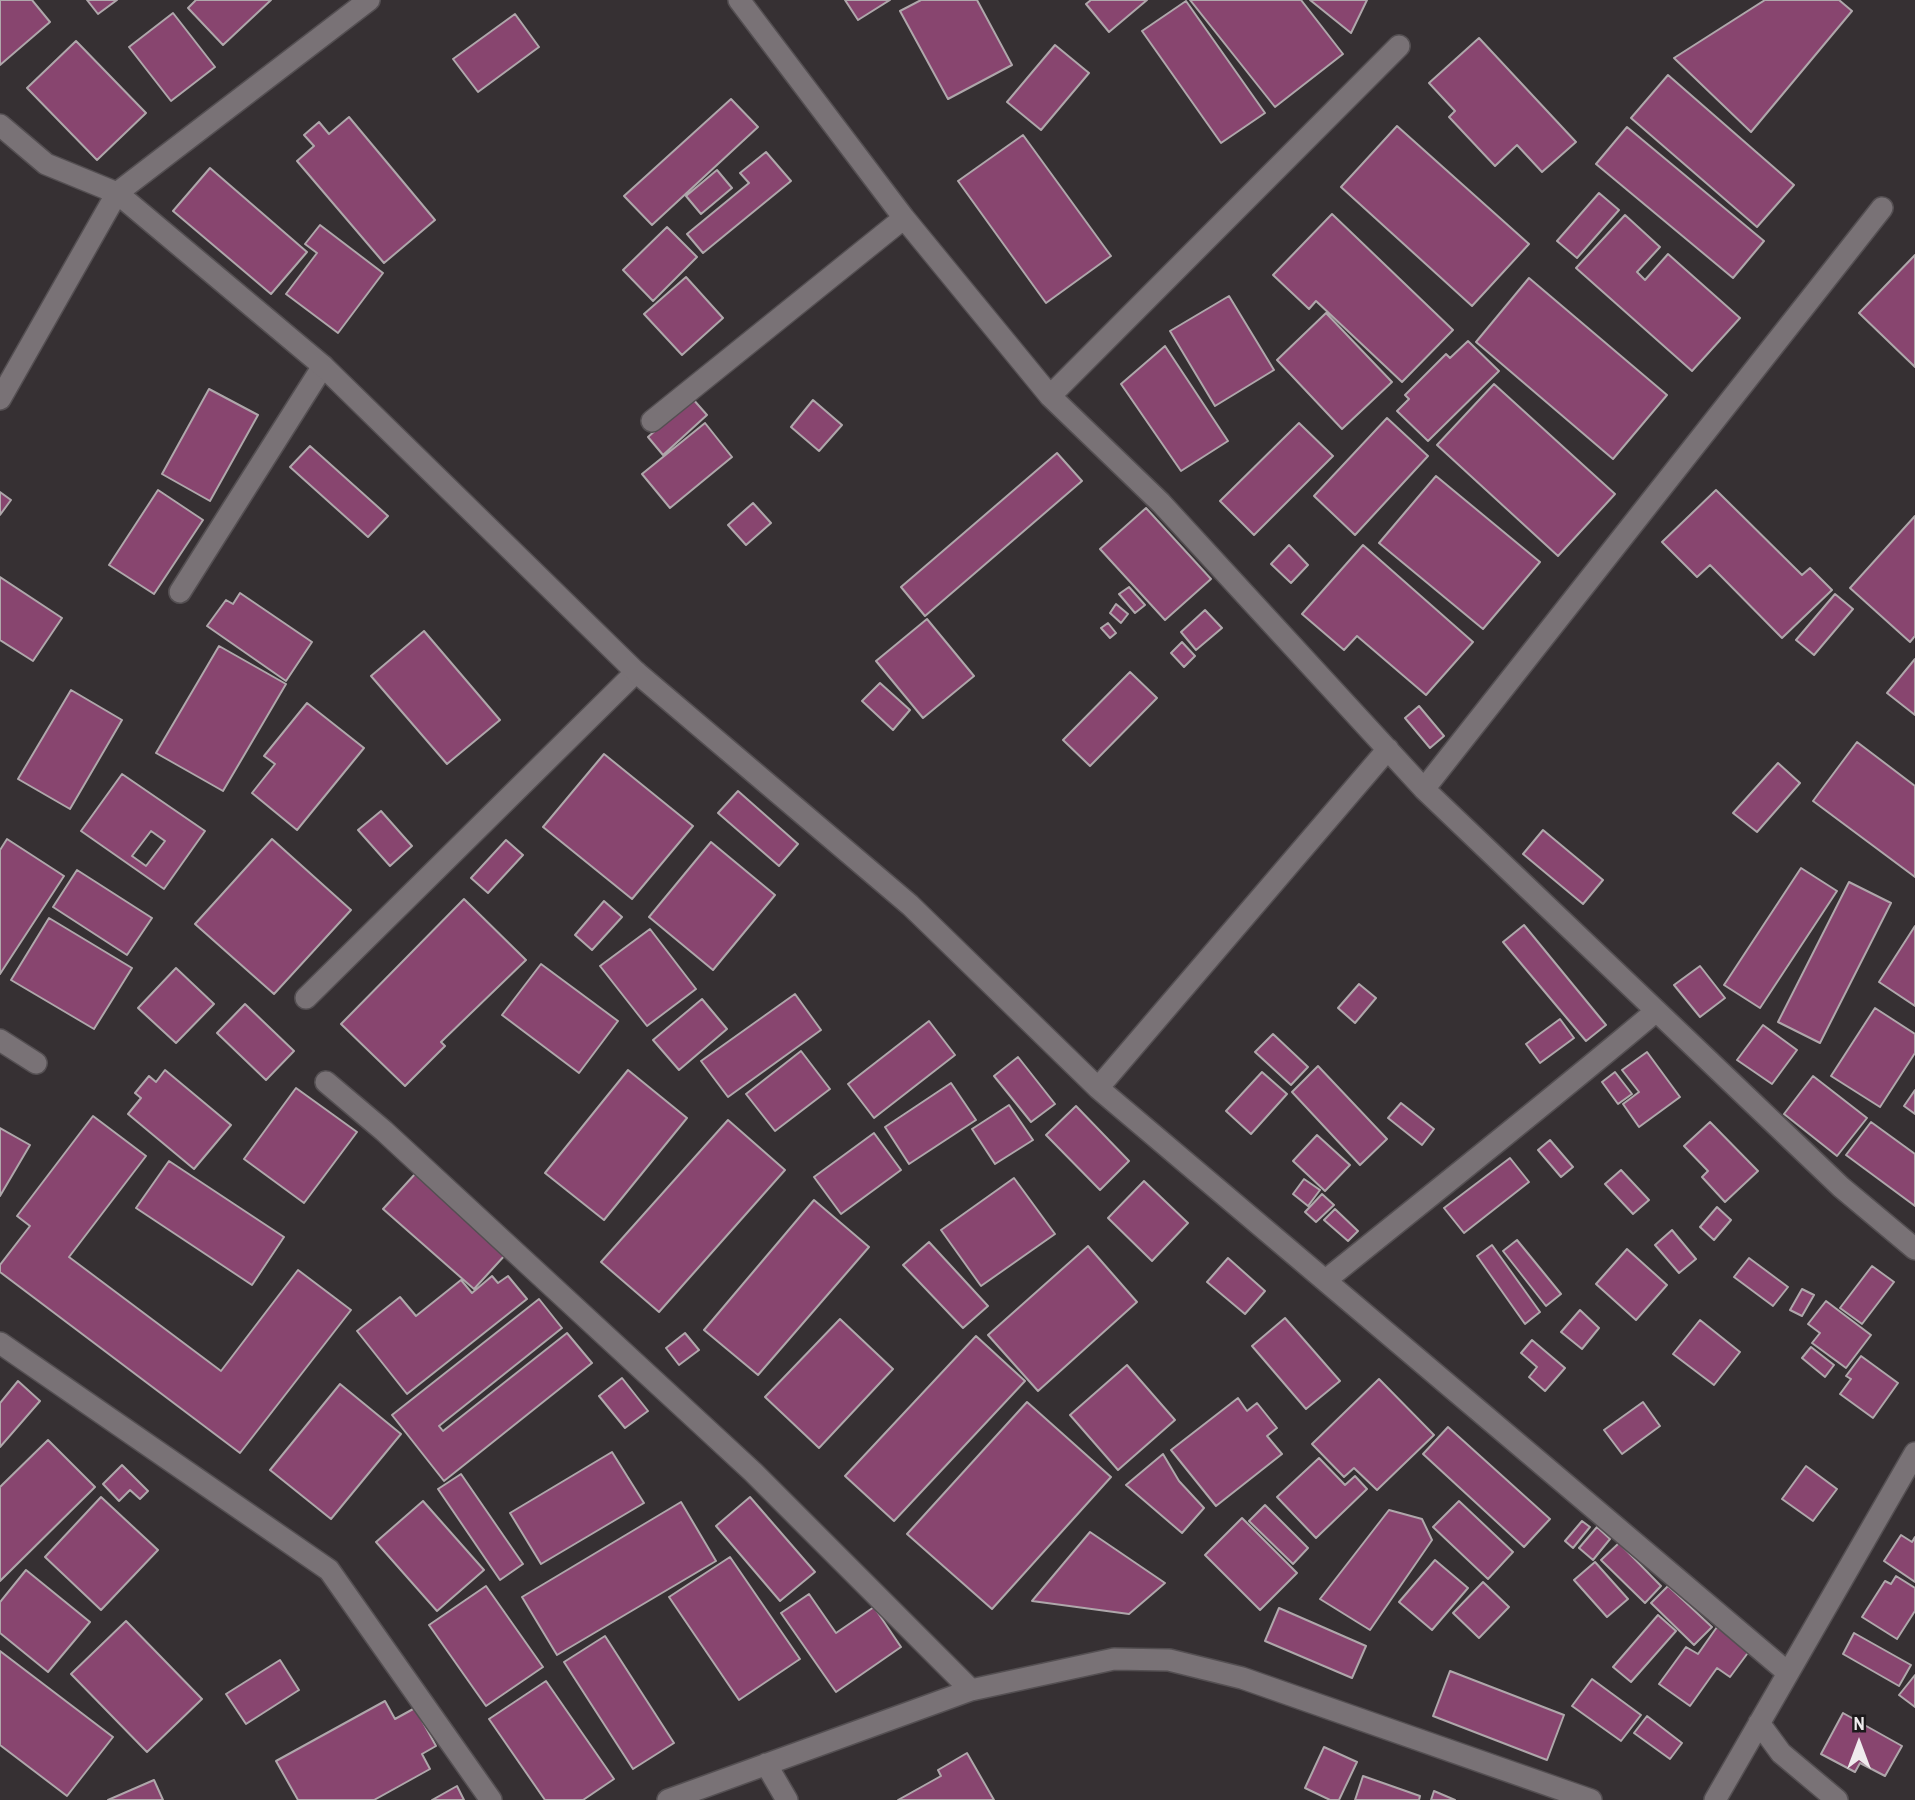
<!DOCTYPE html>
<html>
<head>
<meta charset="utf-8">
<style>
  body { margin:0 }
  #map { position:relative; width:1915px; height:1800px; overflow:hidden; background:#363033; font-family:"Archivo Narrow",sans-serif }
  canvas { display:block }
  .north { position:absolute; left:1824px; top:1709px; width:70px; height:70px; -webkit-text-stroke:5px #1c191b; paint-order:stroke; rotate:0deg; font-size:19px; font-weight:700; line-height:28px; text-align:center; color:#efebed }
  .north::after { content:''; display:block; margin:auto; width:24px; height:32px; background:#efebed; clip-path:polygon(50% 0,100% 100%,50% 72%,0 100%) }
</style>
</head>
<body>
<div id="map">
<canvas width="1915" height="1800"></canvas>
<div class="north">N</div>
</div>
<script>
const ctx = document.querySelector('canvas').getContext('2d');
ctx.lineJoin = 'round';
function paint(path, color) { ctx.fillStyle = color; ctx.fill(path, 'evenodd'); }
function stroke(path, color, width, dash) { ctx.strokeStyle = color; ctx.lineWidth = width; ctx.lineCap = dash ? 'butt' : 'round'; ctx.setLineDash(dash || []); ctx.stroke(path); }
const building = new Path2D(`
  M0 0H32L50 22 0 65Z
  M87 0H117L98 14Z
  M196 0H271L223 45 188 8Z
  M845 0H890L858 20Z
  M921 0H977L1012 65 948 99 900 11Z
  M1091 0H1147L1109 32 1086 4Z
  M1190 0H1301L1343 54 1275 107Z
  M1310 0H1367L1351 33Z
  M1765 0H1839L1852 11 1751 132 1674 58Z
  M1186 1 1265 113 1221 143 1142 31Z
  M173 13 215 67 171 101 129 47Z
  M515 14 539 47 478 92 453 59Z
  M1479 38 1576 142 1542 172 1517 145 1495 166 1449 117 1455 111 1429 83Z
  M76 41 146 113 97 160 27 88Z
  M1055 45 1089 73 1041 130 1007 102Z
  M1668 75 1794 185 1757 227 1631 118Z
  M731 99 758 127 652 225 624 196Z
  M349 117 435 220 384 263 297 161 314 146 304 135 319 122 329 134Z
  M1397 126 1529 244 1472 306 1341 187Z
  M1627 127 1764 241 1733 278 1596 164Z
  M1023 135 1111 256 1046 303 958 181Z
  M766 152 791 181 703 253 687 234 749 183 740 173Z
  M210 168 307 252 271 294 173 211Z
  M717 170 732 188 701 214 686 196Z
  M1599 193 1619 210 1577 258 1557 241Z
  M1332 214 1453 330 1402 382 1316 301 1309 309 1273 275Z
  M1625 215 1660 247 1637 272 1645 280 1668 254 1740 318 1692 371 1576 268Z
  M320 225 383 273 338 333 286 294 317 253 305 244Z
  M667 227 697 257 653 301 623 270Z
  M1915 255V367L1859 313Z
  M686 277 723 318 682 355 644 314Z
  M1529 278 1667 395 1613 459 1476 342Z
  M1229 296 1274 370 1215 406 1170 331Z
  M1326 313 1392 382 1342 429 1277 360Z
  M1468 341 1499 371 1428 441 1397 411 1409 399 1405 395 1446 354 1450 358Z
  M1165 346 1228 441 1181 471 1121 384Z
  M1494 384 1615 494 1558 556 1437 445Z
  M209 389 258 415 210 501 162 474Z
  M692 398 707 415 663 455 648 437Z
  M813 400 842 425 819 451 791 427Z
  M1387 418 1428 456 1355 535 1314 496Z
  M705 423 732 457 670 508 642 474Z
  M1299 423 1333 456 1254 535 1220 501Z
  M310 446 388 516 368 537 290 467Z
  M1057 453 1082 481 925 616 901 587Z
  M1436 476 1540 562 1483 629 1379 543Z
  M158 490 203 520 154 594 109 565Z
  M1716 490 1802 575 1810 568 1832 590 1782 638 1710 565 1697 577 1662 542Z
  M0 492 11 500 0 515Z
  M753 503 771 523 746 545 728 525Z
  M1146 508 1211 579 1165 620 1100 549Z
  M1915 516V636L1910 642 1850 588Z
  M1289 545 1308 565 1291 583 1271 564Z
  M1363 545 1473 642 1426 695 1357 636 1344 650 1302 614Z
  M0 577 62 618 33 661 0 640Z
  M1129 587 1145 605 1135 613 1119 594Z
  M240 593 312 642 286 681 207 626 226 600 233 604Z
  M1835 594 1853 609 1814 655 1796 640Z
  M1116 604 1128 614 1121 623 1110 613Z
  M1205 610 1222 628 1196 650 1181 632Z
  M927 619 974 676 923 718 876 661Z
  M1108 623 1116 633 1110 638 1101 628Z
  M424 631 500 720 447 764 371 676Z
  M1182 642 1195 656 1184 667 1171 653Z
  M219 646 286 684 223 791 156 753Z
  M1915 659V715L1887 693Z
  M1130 672 1157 698 1090 766 1063 740Z
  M880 683 910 710 893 730 862 701Z
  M71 690 122 720 70 809 18 779Z
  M307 703 364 748 297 830 252 793 275 764 264 756Z
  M1419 706 1444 736 1430 748 1405 718Z
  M1857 742 1915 786V877L1813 801Z
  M604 754 693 826 632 899 543 827Z
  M1778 763 1800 783 1757 832 1733 813Z
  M122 774 205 831 164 889 81 831ZM151 831 165 841 146 866 132 856Z
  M738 791 798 844 779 866 718 813Z
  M381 811 412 846 390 866 358 830Z
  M1543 830 1603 880 1583 904 1523 854Z
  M7 839 64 876 0 974V850Z
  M272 839 351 910 274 994 195 924Z
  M506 840 523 855 488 893 471 878Z
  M711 842 775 895 713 970 649 917Z
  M1801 868 1837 891 1760 1008 1724 985Z
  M77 870 152 918 127 955 53 907Z
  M1849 882 1891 903 1820 1043 1778 1022Z
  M464 899 526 960 441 1042 445 1046 405 1086 341 1024Z
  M604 901 622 917 592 950 575 935Z
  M49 918 132 968 94 1029 11 980Z
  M1524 925 1606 1025 1586 1041 1503 942Z
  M1915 926V1006L1879 982Z
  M650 929 696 989 647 1026 600 966Z
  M541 964 618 1021 579 1073 502 1015Z
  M1700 966 1725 998 1700 1017 1674 985Z
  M176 968 214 1004 176 1043 138 1008Z
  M1359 984 1376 998 1355 1023 1338 1008Z
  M795 994 821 1030 728 1097 701 1061Z
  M702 999 727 1029 679 1070 653 1040Z
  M245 1004 294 1051 266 1080 217 1033Z
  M1875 1008 1915 1034V1053L1880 1107 1831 1076Z
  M1560 1019 1574 1038 1540 1063 1526 1044Z
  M929 1021 955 1055 874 1118 848 1084Z
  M1763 1025 1797 1050 1772 1084 1737 1060Z
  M1273 1034 1308 1067 1291 1085 1255 1052Z
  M801 1051 830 1089 775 1131 746 1094Z
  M1647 1052 1680 1097 1639 1127 1623 1104 1639 1092 1622 1070Z
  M1018 1057 1055 1104 1031 1122 994 1076Z
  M1318 1066 1387 1139 1360 1165 1292 1092Z
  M165 1070 231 1125 194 1169 128 1114 141 1098 135 1093 149 1076 156 1082Z
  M628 1070 687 1118 604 1220 545 1173Z
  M1262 1072 1287 1094 1251 1134 1226 1111Z
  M1615 1072 1632 1094 1618 1104 1602 1082Z
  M1813 1076 1867 1118 1837 1156 1784 1114Z
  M951 1083 976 1120 909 1164 885 1127Z
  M296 1088 357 1132 304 1203 244 1159Z
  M1915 1090V1114L1904 1106Z
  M1401 1103 1434 1129 1422 1145 1388 1118Z
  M1009 1105 1033 1140 995 1164 972 1129Z
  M1076 1106 1129 1161 1100 1190 1046 1135Z
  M93 1116 146 1156 69 1257 221 1371 298 1270 351 1310 240 1453 0 1272V1265L30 1226 17 1216Z
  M728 1120 785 1170 659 1312 601 1262Z
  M1710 1122 1758 1171 1725 1202 1702 1177 1708 1171 1684 1146Z
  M1871 1122 1915 1154V1206L1846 1155Z
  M0 1128 30 1145 0 1196Z
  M874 1133 901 1170 841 1214 814 1177Z
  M1317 1135 1350 1165 1325 1191 1293 1161Z
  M1550 1140 1573 1167 1561 1177 1538 1150Z
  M1510 1158 1529 1182 1464 1233 1444 1208Z
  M169 1161 284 1237 252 1285 136 1208Z
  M1621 1170 1649 1200 1633 1214 1605 1184Z
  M415 1174 506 1254 474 1289 383 1209Z
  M1014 1178 1055 1234 981 1286 941 1230Z
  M1304 1179 1320 1190 1308 1206 1293 1194Z
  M1144 1181 1188 1223 1152 1261 1108 1218Z
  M1322 1194 1334 1205 1316 1222 1305 1212Z
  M814 1200 869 1247 758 1375 704 1330Z
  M1717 1207 1731 1220 1714 1240 1700 1227Z
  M1335 1209 1358 1231 1348 1241 1324 1220Z
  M1672 1230 1696 1259 1679 1273 1655 1245Z
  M1517 1240 1561 1294 1546 1306 1503 1251Z
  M929 1242 988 1306 963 1328 903 1265Z
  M1492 1245 1540 1312 1525 1324 1477 1256Z
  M1088 1246 1137 1302 1038 1391 988 1335Z
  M1627 1249 1667 1285 1636 1320 1596 1284Z
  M1228 1258 1265 1291 1245 1314 1207 1282Z
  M1749 1258 1788 1287 1773 1306 1734 1277Z
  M1872 1266 1894 1282 1862 1324 1840 1308Z
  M492 1276 498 1283 508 1276 527 1299 407 1394 357 1331 400 1297 416 1316 461 1280 472 1293Z
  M1802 1289 1814 1295 1802 1316 1790 1310Z
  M539 1299 562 1328 439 1426 443 1431 567 1333 592 1363 444 1481 392 1415Z
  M1826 1301 1871 1335 1846 1368 1812 1343 1820 1333 1808 1324Z
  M1580 1310 1599 1328 1582 1349 1561 1332Z
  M1285 1318 1340 1381 1306 1409 1252 1346Z
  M840 1319 893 1369 819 1448 765 1397Z
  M1700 1320 1740 1352 1714 1385 1673 1354Z
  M685 1333 699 1350 679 1365 666 1348Z
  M976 1336 1025 1381 894 1521 845 1476Z
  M1532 1340 1565 1368 1545 1391 1529 1377 1537 1367 1521 1353Z
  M1811 1347 1834 1365 1825 1377 1802 1358Z
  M1861 1356 1898 1383 1873 1418 1840 1394 1851 1379 1846 1376Z
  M1127 1365 1175 1420 1118 1470 1070 1415Z
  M622 1378 648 1411 625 1428 599 1396Z
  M1379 1379 1434 1435 1377 1490 1354 1468 1344 1477 1312 1444Z
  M18 1381 40 1401 0 1447V1403Z
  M340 1384 401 1434 331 1519 270 1470Z
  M1238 1398 1247 1411 1257 1403 1277 1428 1267 1436 1282 1454 1216 1506 1171 1450Z
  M1027 1402 1111 1477 992 1609 907 1534Z
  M1643 1402 1660 1426 1622 1454 1604 1430Z
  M1448 1427 1550 1519 1524 1547 1423 1454Z
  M48 1440 95 1487 0 1581V1487Z
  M612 1452 644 1503 541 1564 510 1513Z
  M1163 1454 1179 1481 1204 1508 1182 1533 1126 1485Z
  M1319 1458 1345 1485 1355 1476 1367 1489 1316 1538 1277 1497Z
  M122 1465 148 1491 140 1499 130 1490 119 1501 103 1484Z
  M1806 1466 1837 1489 1813 1521 1782 1499Z
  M461 1474 523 1564 500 1580 438 1489Z
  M101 1497 158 1550 101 1610 45 1557Z
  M750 1497 815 1572 780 1601 716 1526Z
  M423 1501 484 1570 437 1611 376 1542Z
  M1459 1501 1513 1552 1488 1579 1433 1527Z
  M681 1502 716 1561 557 1655 522 1597Z
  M1265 1505 1308 1548 1293 1564 1249 1521Z
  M1389 1510 1422 1519 1432 1540 1370 1630 1320 1599Z
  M1242 1518 1297 1573 1260 1610 1205 1555Z
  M1582 1521 1590 1527 1573 1548 1565 1541Z
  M1597 1527 1610 1539 1593 1560 1579 1548Z
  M1090 1532 1165 1583 1129 1614 1032 1601Z
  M1901 1535 1912 1542 1915 1537V1582L1884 1561Z
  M1619 1543 1661 1586 1645 1603 1601 1560Z
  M730 1557 800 1659 739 1700 669 1597Z
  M1435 1560 1468 1588 1432 1630 1399 1602Z
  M1595 1562 1628 1599 1607 1617 1574 1580Z
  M26 1570 90 1622 48 1672 0 1633V1602Z
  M1896 1576 1915 1588V1611L1897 1639 1862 1617 1885 1581 1891 1584Z
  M1483 1582 1509 1607 1479 1638 1453 1613Z
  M486 1586 543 1667 486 1706 429 1625Z
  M1668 1586 1712 1627 1694 1645 1651 1603Z
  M809 1594 836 1633 874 1607 901 1647 836 1692 781 1613Z
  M1279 1608 1366 1646 1352 1678 1265 1641Z
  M1658 1615 1676 1631 1631 1682 1613 1667Z
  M126 1621 202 1699 147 1752 71 1674Z
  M1717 1627 1750 1650 1730 1677 1717 1668 1690 1706 1659 1684 1686 1647 1698 1654Z
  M1854 1633 1911 1665 1899 1686 1843 1654Z
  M605 1636 674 1743 633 1769 564 1662Z
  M0 1651 113 1737 67 1796 0 1745Z
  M280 1660 299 1690 246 1724 226 1694Z
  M1450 1671 1564 1715 1547 1760 1433 1716Z
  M1915 1675V1707L1899 1695Z
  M1592 1679 1641 1715 1621 1741 1572 1706Z
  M546 1681 614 1779 583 1800H545L489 1719Z
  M385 1701 395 1719 415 1708 436 1746 422 1754 430 1769 374 1800H298L276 1761Z
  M1843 1713 1902 1746 1885 1776 1860 1763 1855 1772 1821 1754Z
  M1647 1716 1682 1743 1670 1759 1634 1733Z
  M1324 1747 1357 1762 1339 1800H1330L1305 1788Z
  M967 1753 994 1800H898L941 1776 938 1770Z
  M1363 1776 1420 1796 1419 1800H1355Z
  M154 1780 163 1800H108Z
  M457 1786 464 1800H432Z
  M1434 1791 1455 1800H1431Z`);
paint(building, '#88456f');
stroke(building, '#afa7ab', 2);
const service = new Path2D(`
  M180 592 323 366
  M306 998 636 672`);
const minor = new Path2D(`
  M739 0 904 218 1050 396 1161 503 1424 789 1841 1187 1915 1249
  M0 125 46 164 117 193 323 366 636 672 910 905 1098 1088 1787 1672
  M1050 396 1399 46
  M0 399 117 193 369 0
  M652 421 904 218
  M1424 789 1882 208
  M0 1040 36 1063
  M326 1082 384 1131 753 1472 971 1690
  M1098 1088 1388 749
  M1326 1280C1436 1191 1547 1103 1655 1012
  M0 1343 329 1570 491 1800
  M1759 1723 1781 1753 1837 1800
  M766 1764 787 1800
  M668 1800 971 1690 1114 1659 1169 1660 1242 1678 1591 1800
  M1715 1800 1915 1453`);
stroke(service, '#544f52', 24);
stroke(minor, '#544f52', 24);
stroke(service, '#797276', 21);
stroke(minor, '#797276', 21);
</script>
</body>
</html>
